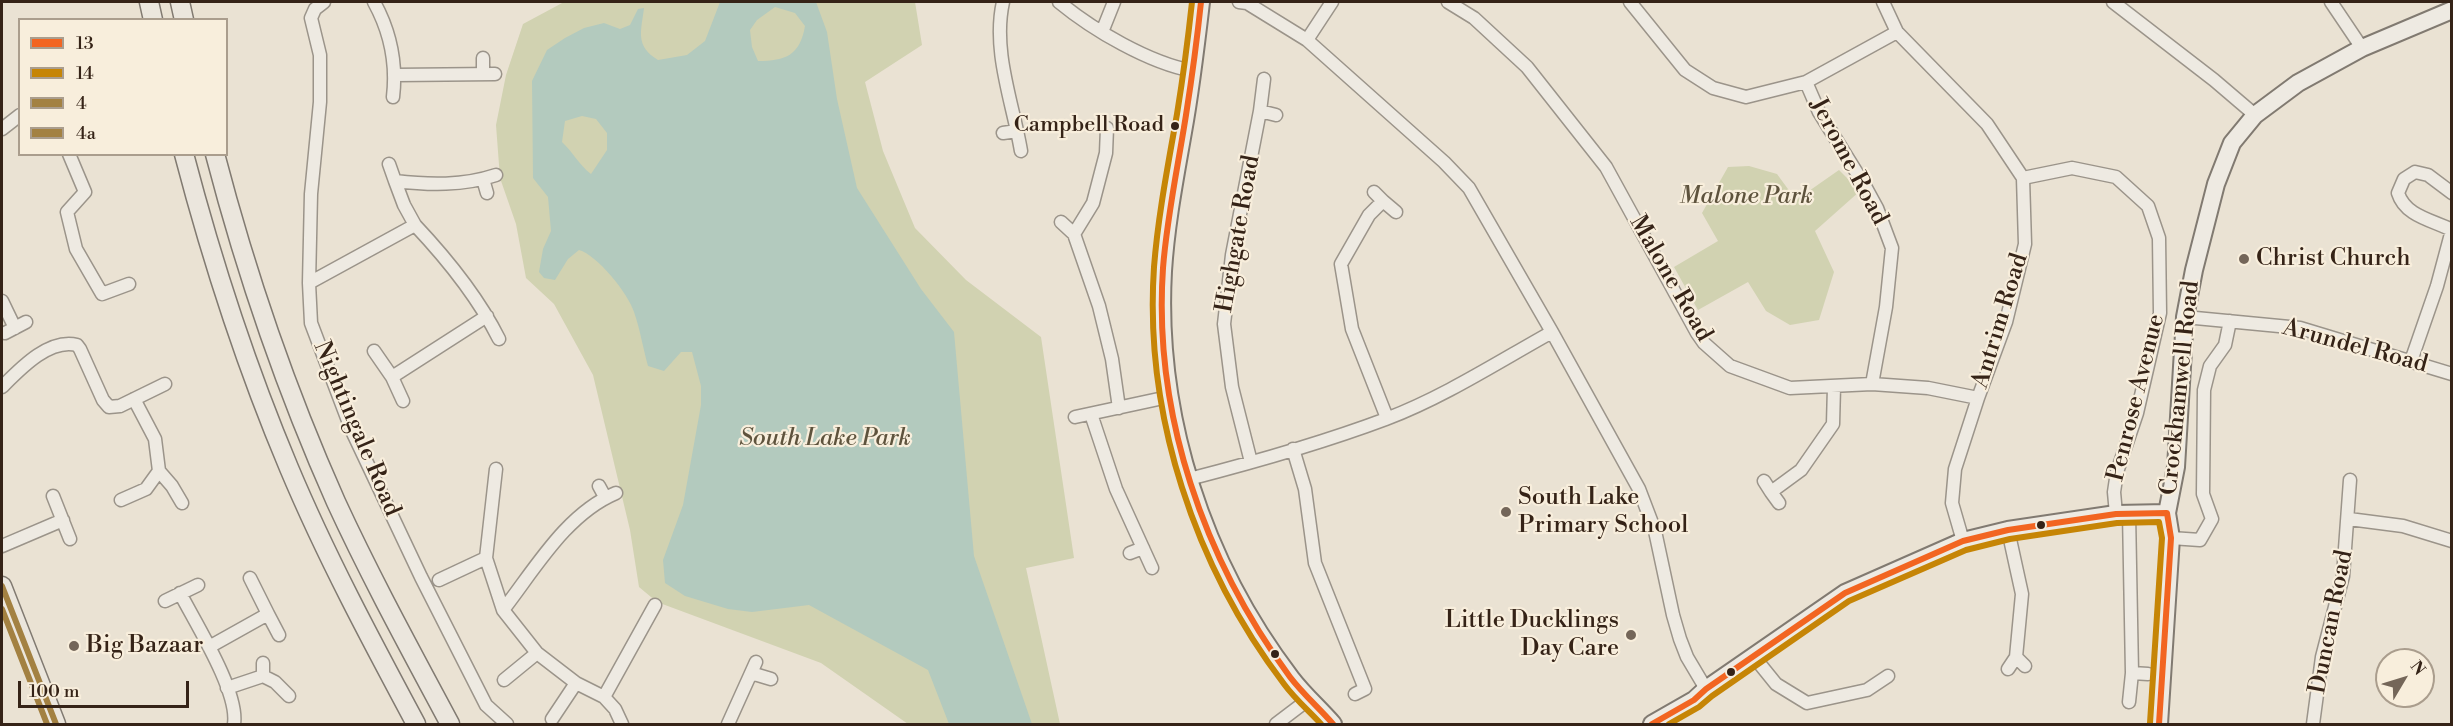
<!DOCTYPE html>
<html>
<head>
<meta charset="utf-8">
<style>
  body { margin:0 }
  #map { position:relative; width:2453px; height:726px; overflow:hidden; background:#eae2d3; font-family:"Libre Bodoni",serif }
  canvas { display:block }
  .frame { position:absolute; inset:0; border:3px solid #352317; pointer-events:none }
  .legend { position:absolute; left:18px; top:18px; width:210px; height:138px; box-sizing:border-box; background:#f8eedc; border:2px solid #aa9d8d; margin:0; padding:8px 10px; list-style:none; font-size:18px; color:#352317 }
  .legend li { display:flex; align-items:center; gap:12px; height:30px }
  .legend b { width:30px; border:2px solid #aa9d8d }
  .north { position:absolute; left:2375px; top:648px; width:60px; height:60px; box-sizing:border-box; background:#f8eedc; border:2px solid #aa9d8d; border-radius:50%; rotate:52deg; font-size:16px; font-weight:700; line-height:24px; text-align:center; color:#352317 }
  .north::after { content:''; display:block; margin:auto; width:21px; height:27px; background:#746659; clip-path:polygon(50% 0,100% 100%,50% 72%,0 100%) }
  .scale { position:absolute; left:18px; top:681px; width:171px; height:27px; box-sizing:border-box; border:3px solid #352317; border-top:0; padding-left:8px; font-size:18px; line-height:21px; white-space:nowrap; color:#352317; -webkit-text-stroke:4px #f8eedc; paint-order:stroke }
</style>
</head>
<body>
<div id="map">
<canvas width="2453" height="726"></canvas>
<div class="frame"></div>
<ul class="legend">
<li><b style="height:8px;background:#f26521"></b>13</li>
<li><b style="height:8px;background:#c68506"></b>14</li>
<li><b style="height:8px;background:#a38142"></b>4</li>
<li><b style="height:8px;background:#a38142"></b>4a</li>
</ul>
<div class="north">N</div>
<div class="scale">100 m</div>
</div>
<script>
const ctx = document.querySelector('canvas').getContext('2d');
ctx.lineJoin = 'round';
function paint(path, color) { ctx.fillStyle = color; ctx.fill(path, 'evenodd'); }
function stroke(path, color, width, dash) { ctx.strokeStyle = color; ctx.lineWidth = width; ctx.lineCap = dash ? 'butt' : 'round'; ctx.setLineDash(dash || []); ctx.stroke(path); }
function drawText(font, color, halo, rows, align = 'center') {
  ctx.font = font + ' "Libre Bodoni",serif'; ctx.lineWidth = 4.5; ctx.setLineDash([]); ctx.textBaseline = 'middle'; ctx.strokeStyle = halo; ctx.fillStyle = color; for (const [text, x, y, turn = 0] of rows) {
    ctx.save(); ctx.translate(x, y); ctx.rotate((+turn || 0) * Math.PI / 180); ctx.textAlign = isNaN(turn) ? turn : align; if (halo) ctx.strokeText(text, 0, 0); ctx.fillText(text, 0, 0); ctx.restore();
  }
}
paint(new Path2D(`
  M564 2H915L922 45 865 82 883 151 915 228 966 280 1041 337 1074 558 1026 568 1060 724H908L821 663 657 602 639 587 630 530 593 375 554 304 526 278 516 224 500 178 496 125 506 75 523 24Z
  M1749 166 1777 174 1796 200 1839 170 1860 191 1815 231 1834 272 1819 320 1790 325 1766 311 1748 282 1698 310 1674 267 1718 241 1702 213 1728 167Z`), '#d1d2b1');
paint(new Path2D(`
  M720 2H816L827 32 837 99 857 188 921 289 954 332 974 556 1032 724H949L928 670 809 605 752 612 728 609 685 596 665 583 663 560 683 505 701 405V386L692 352H681L664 371 648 366C643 348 640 329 634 312 628 293 597 255 579 250L568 259 555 280 544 278 539 272 543 249 551 231 548 197 533 178 532 81 547 50 565 38 584 28 604 23 620 29 630 25 638 9 644 8C641 32 635 46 658 60L687 55 705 41ZM775 7 795 13 805 26C800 55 786 61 758 61L752 47 750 30 757 20ZM582 116 596 119 607 133V150L591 174C579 165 573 152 562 142L565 121Z`), '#b3cabe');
const street = new Path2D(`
  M324 2 315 9 311 18 320 55V102L311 194 309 283 311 323 352 431 421 577 486 705 507 724
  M374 2C390 31 397 63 393 97
  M1003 2C992 51 1013 103 1021 151
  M1059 2C1093 30 1149 63 1193 71
  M1239 2 1247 3 1307 40 1444 162 1469 188 1552 332 1639 489 1655 531 1673 615 1680 639 1687 657 1706 689
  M1448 2 1474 18 1527 67 1606 167 1697 333 1704 343 1730 366 1790 388 1872 384 1928 388 1978 398
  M1630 2 1685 70 1713 88 1746 97 1806 82 1897 32
  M1883 2 1897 32 1987 124 2023 178 2025 244 2006 322 1978 398 1955 469 1952 503 1963 541
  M2113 2 2214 80 2255 115
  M2331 2 2362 48
  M1102 32 1114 2
  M1307 40 1332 2
  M483 58V74
  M396 75 495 74
  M1806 82 1819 112 1865 186 1877 208 1892 248 1886 307 1872 384
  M1260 111 1276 115
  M2 129 20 115
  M1003 133 1017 131
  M69 154 85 192 67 212 76 249 102 294 129 284
  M389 164 395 181
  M2023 178 2072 168 2116 177 2148 206 2159 238 2160 313 2137 413 2117 472 2114 492 2116 514
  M483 179 487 193
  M1374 192 1383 201
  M2452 193 2428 175 2415 172 2404 179 2398 193C2405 216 2432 220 2452 230
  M1061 222 1074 234 1099 306 1112 359 1119 408
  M415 225 404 205 395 181C429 185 463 186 496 175
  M1074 234 1093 203 1106 153 1107 128
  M309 283 415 225C447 259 478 297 499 339
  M2 301 15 328
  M2185 317 2300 328 2452 374
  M5 333 26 322
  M374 351 392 377 487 316
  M2411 361 2437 286 2452 230
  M392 377 403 401
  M2 387C20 369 49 338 77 345L80 349 103 400 109 407 120 406 165 384
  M1091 414 1116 489 1152 568
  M1075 417 1168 397
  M1387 418 1352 329 1341 264 1369 215 1383 201 1396 212
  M1293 449 1305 489 1315 563 1365 689 1355 694
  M1251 462 1232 387 1224 324 1232 255 1260 111 1264 79
  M496 469 486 558 503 610 537 653 576 683 604 697 615 709 622 724
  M159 471 172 486 182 503
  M1189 479C1255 462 1322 443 1386 419 1444 397 1498 362 1552 332
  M1764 481 1771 492 1801 470 1833 424 1834 387
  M599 486 605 497
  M1771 492 1779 503
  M53 496 70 539
  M121 500 146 489 159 471 155 439 134 399
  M2349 519 2403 526 2452 541
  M2171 538 2200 540 2212 519 2203 494 2204 390 2210 366 2225 345 2230 321
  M2 546 63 520
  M1130 553 1143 548
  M250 578 268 614
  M439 580 486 558
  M180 593C196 624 239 692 234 724
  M165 601 198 585
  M503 610C535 569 566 514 616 493
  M209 647 268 614 279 635
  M2016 657 2025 666
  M1755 658 1776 684 1807 703 1867 690 1888 676
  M2008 669 2016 657 2022 594 2008 530
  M751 673 771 679
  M2132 673 2148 674
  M263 676V663
  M504 680 537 653
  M227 688 263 676 275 682 289 696
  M604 697 655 605
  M2129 702 2132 673 2129 513
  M552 719 576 683
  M728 724 756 662
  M1276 724 1309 699
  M2313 724 2322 657 2343 576 2350 480`);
const secondary = new Path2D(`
  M1201 2C1196 45 1191 88 1183 132 1175 178 1166 224 1163 271 1155 416 1203 563 1291 678 1304 695 1319 708 1333 724
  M1652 724 1694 700 1706 689 1845 593 1963 541 2008 530 2116 514 2167 513
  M2159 724 2171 538 2167 513 2176 467 2185 317 2194 270 2216 184 2232 143 2255 115 2298 83 2362 48 2452 10`);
const primary = new Path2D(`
  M149 2 153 20
  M180 2 184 20
  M184 154C212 261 246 366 289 468 326 556 371 640 416 724
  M215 154C246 273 286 390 336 502 371 578 411 651 450 724
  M2 586 56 724`);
stroke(street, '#9b948a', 15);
stroke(secondary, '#817a71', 20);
stroke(primary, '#817a71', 21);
stroke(street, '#eeeae2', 12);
stroke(secondary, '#eeeae2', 16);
stroke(primary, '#ebe6dd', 18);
stroke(new Path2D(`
  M1201 2C1197 40 1192 77 1186 115 1178 166 1167 216 1163 268 1153 414 1204 560 1290 677 1303 694 1319 708 1333 724
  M1652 724 1694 700 1706 689 1845 593 1963 541 2008 530 2116 514 2167 513 2171 538 2159 724`), '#f26521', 6);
stroke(new Path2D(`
  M1192 2C1188 39 1183 77 1177 114 1168 165 1158 216 1154 267 1144 415 1195 567 1284 684 1295 699 1309 711 1321 724
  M1669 724 1699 707 1712 696 1849 601 1966 550 2010 539 2117 523 2159 522 2162 538 2150 723`), '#c68506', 6);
stroke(new Path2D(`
  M2 586 56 724`), '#a38142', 6);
stroke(new Path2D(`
  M2 609 47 724`), '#a38142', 6);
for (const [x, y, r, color] of [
  [1175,126,5,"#352317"],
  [2244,259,6,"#746659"],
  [1506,512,6,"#746659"],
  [2041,525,5,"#352317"],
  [1631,635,6,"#746659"],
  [74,646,6,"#746659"],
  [1275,654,5,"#352317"],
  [1731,672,5,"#352317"]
]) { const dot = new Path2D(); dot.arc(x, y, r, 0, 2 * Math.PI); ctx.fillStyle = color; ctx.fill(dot); stroke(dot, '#f8eedc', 2); }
drawText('22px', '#352317', '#f8eedc', [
  ["Campbell Road",1164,126]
], 'right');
drawText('24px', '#352317', '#f8eedc', [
  ["Jerome Road",1848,162,62],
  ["Highgate Road",1239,234,-80],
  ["Malone Road",1670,279,60],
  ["Antrim Road",2001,321,-73],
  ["Arundel Road",2355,347,15],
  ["Crockhamwell Road",2181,388,-84],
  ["Penrose Avenue",2137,398,-76],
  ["Nightingale Road",356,429,67],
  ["Duncan Road",2332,622,-79]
]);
drawText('italic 24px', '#5e533d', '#f8eedc', [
  ["Malone Park",1746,197],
  ["South Lake Park",825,439]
]);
drawText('24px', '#352317', '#f8eedc', [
  ["Christ Church",2256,259],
  ["South Lake",1518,498],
  ["Primary School",1518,526],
  ["Little Ducklings",1619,621,"right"],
  ["Day Care",1619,649,"right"],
  ["Big Bazaar",86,646]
], 'left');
</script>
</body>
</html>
